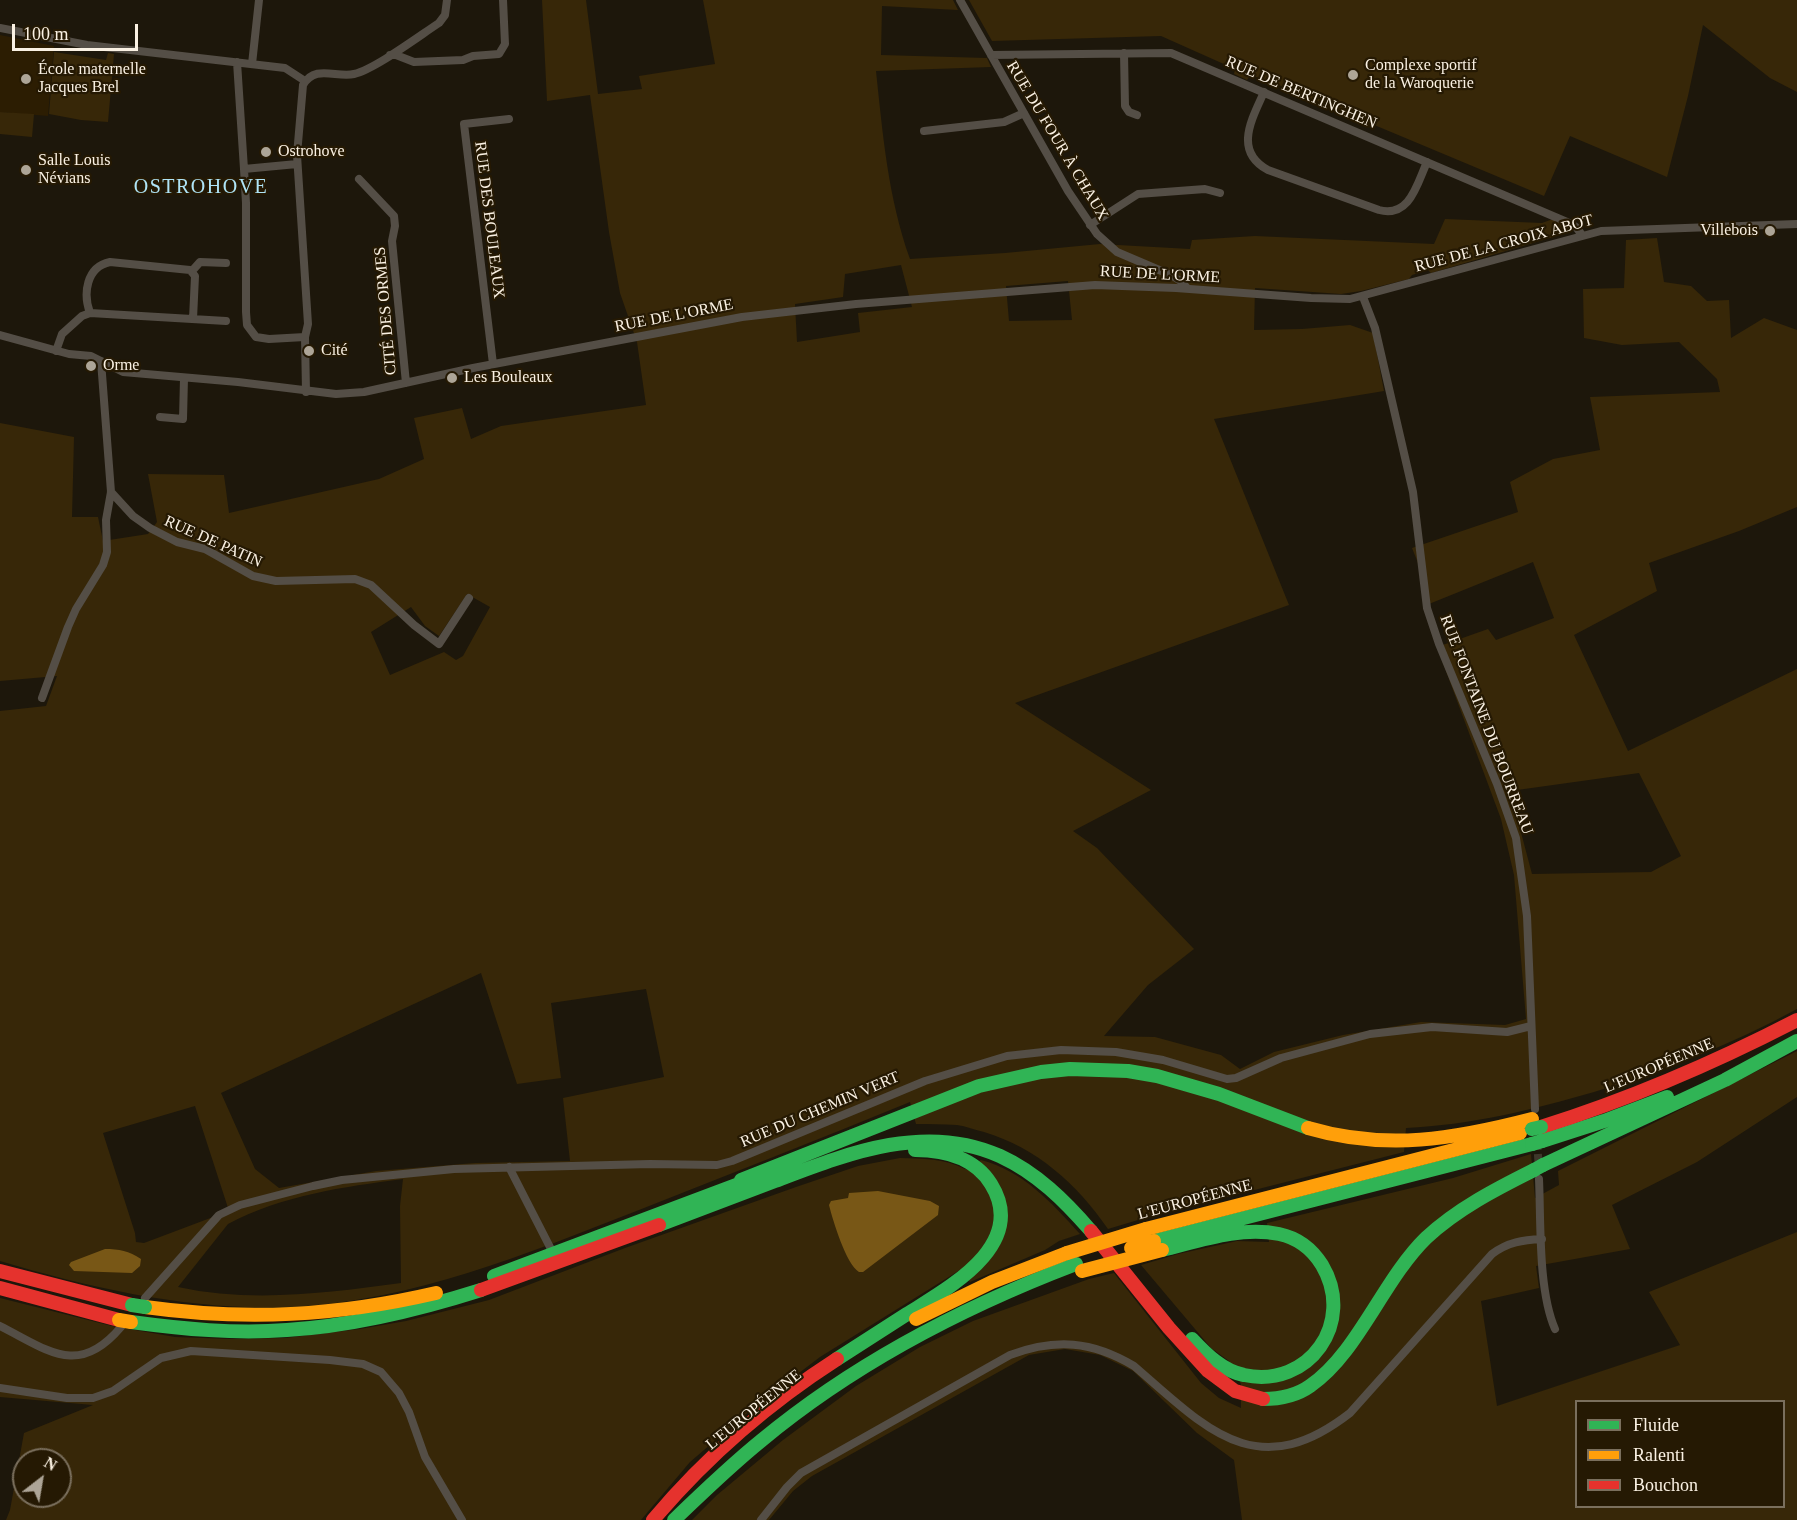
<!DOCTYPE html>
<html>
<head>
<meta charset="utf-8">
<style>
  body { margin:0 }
  #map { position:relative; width:1797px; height:1520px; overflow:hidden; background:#1d170b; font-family:Georgia,serif }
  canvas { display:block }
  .legend { position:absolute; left:1575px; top:1400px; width:210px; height:108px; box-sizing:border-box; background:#251903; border:2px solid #7a6f5d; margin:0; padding:8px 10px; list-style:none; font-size:18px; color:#faf1e3 }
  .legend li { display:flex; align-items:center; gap:12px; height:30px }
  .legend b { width:30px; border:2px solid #7a6f5d }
  .north { position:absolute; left:12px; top:1448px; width:60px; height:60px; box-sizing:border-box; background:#251903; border:2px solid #7a6f5d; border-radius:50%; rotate:31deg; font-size:16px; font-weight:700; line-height:24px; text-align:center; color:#faf1e3 }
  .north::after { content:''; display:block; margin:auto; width:21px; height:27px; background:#ada597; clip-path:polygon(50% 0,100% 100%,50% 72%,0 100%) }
  .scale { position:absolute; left:12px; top:24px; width:126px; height:27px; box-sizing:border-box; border:3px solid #faf1e3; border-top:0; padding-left:8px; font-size:18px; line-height:21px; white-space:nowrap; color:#faf1e3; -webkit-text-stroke:4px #251903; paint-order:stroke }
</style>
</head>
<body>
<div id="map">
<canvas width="1797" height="1520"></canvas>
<ul class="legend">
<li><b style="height:8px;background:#30b455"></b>Fluide</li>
<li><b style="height:8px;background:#ff9f0a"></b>Ralenti</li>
<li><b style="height:8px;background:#e5322d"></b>Bouchon</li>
</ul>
<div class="north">N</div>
<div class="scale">100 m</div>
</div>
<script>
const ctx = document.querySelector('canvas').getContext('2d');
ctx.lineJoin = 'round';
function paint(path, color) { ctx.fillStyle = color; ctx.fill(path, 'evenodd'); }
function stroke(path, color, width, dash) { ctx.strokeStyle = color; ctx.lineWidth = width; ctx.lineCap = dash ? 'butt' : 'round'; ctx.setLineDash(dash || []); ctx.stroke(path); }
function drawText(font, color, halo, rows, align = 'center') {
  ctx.font = font + ' Georgia,serif'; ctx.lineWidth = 4.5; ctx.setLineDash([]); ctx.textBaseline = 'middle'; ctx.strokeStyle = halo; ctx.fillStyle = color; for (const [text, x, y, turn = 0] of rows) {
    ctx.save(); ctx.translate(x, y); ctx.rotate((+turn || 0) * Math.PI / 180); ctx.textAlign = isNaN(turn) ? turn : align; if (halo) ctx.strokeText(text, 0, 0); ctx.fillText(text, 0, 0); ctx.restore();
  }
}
paint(new Path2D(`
  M0 35 54 46 48 116 0 112Z`), '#2c1d02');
paint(new Path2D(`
  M542 0H586L598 94 642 89 639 76 715 64 703 0H953L958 10 882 6 881 55 987 58 991 67 876 71C883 136 888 197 910 259L1005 253 1100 244 1190 249 1192 240 1255 236 1434 244 1445 219 1542 223 1553 219 1567 226V233L1431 273 1428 270 1412 275 1409 279 1361 291 1341 294 1255 288 1254 330 1302 329 1350 325 1373 333 1384 391 1214 419 1289 605 1015 703 1151 790 1073 831 1097 848 1194 949 1148 985 1104 1036 1155 1037 1221 1055 1240 1069 1274 1052 1343 1035 1421 1022 1505 1025 1526 1019 1514 875 1501 819 1437 647 1488 629 1496 640 1554 618 1533 562 1424 606 1418 563 1412 548 1518 512 1510 482 1553 459 1600 450 1590 397 1720 392 1717 379 1679 342 1622 345 1584 338 1583 289 1624 288 1626 240 1657 238 1664 282 1691 286 1707 301 1729 300 1731 338 1764 318 1797 330V507L1739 531 1649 563 1657 591 1574 635 1628 751 1797 669V1009C1733 1044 1664 1071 1594 1092 1532 1110 1470 1125 1406 1128L1404 1152 1148 1217 1108 1229C1077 1184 1037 1148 984 1132 975 1130 966 1126 957 1125 943 1124 929 1124 916 1124L910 1102C820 1139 729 1174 639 1210 526 1254 413 1301 291 1307 193 1311 94 1289 0 1261V711L46 706 57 676 0 681V423L74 437 72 517H98L103 541 148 534 157 522 148 474 224 475 229 513 379 479 424 459 414 418 462 408 471 439 501 426 646 405 637 342 620 293 609 232 590 95 547 101ZM901 265 912 307 858 313 860 332 797 342 795 304 843 297 845 274ZM1068 281 1072 320 1009 321 1006 286ZM467 594 490 607 463 656 456 660 444 652 390 675 371 632 411 607 425 626 439 636ZM1639 773 1681 856 1651 872 1532 874 1510 791ZM481 973 517 1084 561 1078 551 1003 646 989 664 1077 563 1098 570 1161 475 1163 376 1171 279 1188 255 1169 221 1093ZM195 1106 229 1211 144 1243 136 1242 135 1233 103 1133ZM403 1179 400 1206 401 1283C327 1293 251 1303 178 1287L228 1224C283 1195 343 1187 403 1179Z
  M969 0H1797V92L1770 78 1703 25 1688 96 1667 177 1570 136 1544 196 1262 78 1250 76 1247 80 1234 74 1235 69 1161 36 992 41Z
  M54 52 106 60 108 53 114 54 108 122 81 120 49 114Z
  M0 112 34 114 32 137 0 134Z
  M1797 1051V1097L1697 1162 1612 1205 1630 1249 1536 1266 1539 1288 1481 1301 1497 1406 1680 1345 1649 1292 1797 1232V1520H1242L1234 1460 1197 1433 1133 1371 1100 1355 1065 1349 1029 1355 812 1476 793 1491 769 1520H692L717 1495 783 1440 856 1386 920 1347 973 1321 1089 1279 1114 1273 1201 1383 1219 1398 1241 1408V1384L1229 1361 1211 1348 1141 1265 1178 1254 1237 1241 1269 1242 1267 1223 1453 1178 1531 1154 1535 1198 1559 1185 1558 1171ZM1576 1402H1784V1506H1576Z
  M900 1158C923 1159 944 1158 965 1169L981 1160C1023 1171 1051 1202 1080 1234L1059 1241 1045 1250 970 1282 960 1270 820 1357 753 1408 690 1462 641 1520H6L10 1510 24 1433 93 1405 0 1397V1298L112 1326 175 1337 231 1339 285 1338 360 1329 406 1321 489 1300 625 1248 796 1187 858 1166ZM24 1460H60V1496H24Z`), '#372708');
paint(new Path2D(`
  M878 1191 930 1201 939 1206 938 1215 863 1272H859C846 1264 833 1221 829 1205L831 1201 848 1198 849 1193Z
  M105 1249C119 1249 129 1251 141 1259L140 1266 132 1273 74 1271 69 1265 71 1262Z`), '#785716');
stroke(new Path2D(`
  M1537 1142 1539 1169`), '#3e382b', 8, [8, 4]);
stroke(new Path2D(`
  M960 0 1068 191 1097 234 1117 252 1171 275 1182 282 1187 288
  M0 28 87 45 285 68 305 81
  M1124 53 1125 106 1129 112 1137 115
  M390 55H396L414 62 463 60 473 56 499 54 505 44 503 0
  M991 55 1171 53 1567 222 1576 227 1582 235
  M237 62 244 169
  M252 64 259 0
  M1264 92C1252 119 1233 151 1268 170L1379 210C1410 218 1417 184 1427 162
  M924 131 1004 122 1024 113
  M297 164 244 169 246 203V312L247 325 256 337 269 339 305 337
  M359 179 394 216 395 226 392 241 406 383
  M1090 225 1138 194 1205 189 1220 193
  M192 271 200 262 226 263
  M1363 297 1375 328 1413 492 1427 608 1439 644 1497 784 1516 838 1527 916 1535 1109
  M193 319 195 276 190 270 110 262C86 267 83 294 90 313L226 321
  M0 335 69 354 91 356 123 372 238 382 336 394 364 392 473 368 742 317 856 304 1095 285 1176 288 1311 298 1350 299 1601 231 1797 224
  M56 351 62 334 82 316 90 313
  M493 364 464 124 509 119
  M306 392 305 337 308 324 297 155 303 85C315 64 336 78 354 74 375 69 419 36 439 23L445 15 447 0
  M160 417 183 419 184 378
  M111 492 133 516 150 528 177 542 205 549 253 576 276 581 355 579 371 585 414 625 439 644 469 598
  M42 698 68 627 76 609 103 565 107 552 106 520 111 492 101 361
  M509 1167 553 1253
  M1539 1179C1541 1222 1538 1290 1555 1329
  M145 1298 219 1215 240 1205 313 1186 342 1180 454 1169 650 1164 717 1165 732 1161 925 1081 1007 1056 1061 1050 1116 1052 1163 1060 1227 1079 1236 1078 1281 1058 1370 1034 1432 1027 1507 1032 1531 1026
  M0 1326C48 1350 78 1378 121 1327
  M0 1388 67 1398H93L113 1391 161 1358 191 1351 330 1360 363 1364 381 1372 399 1393 409 1412 425 1457 462 1520
  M761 1520 787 1487 801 1473 1010 1355C1056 1338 1092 1341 1134 1366 1206 1428 1256 1486 1350 1413L1492 1254C1508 1242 1523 1240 1542 1239`), '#544e46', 8);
stroke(new Path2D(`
  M1542 1141 1604 1121 1667 1097
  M1543 1165 1725 1080 1797 1041
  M741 1180 979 1086 1041 1072 1070 1069 1128 1071 1157 1076 1219 1094 1308 1128
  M659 1225C698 1210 736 1196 775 1181 846 1154 925 1122 1000 1156 1037 1173 1065 1201 1091 1231
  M1154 1241 1532 1144
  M1162 1250C1199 1241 1240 1226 1279 1234 1298 1238 1312 1249 1322 1265 1356 1322 1309 1389 1244 1375 1223 1371 1206 1354 1192 1339
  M494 1276 752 1179
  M131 1322C183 1329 235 1334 287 1330 353 1326 418 1310 481 1290
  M837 1359C860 1344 884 1329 907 1314 948 1288 1029 1245 991 1184 975 1158 944 1150 915 1150
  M1263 1399C1280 1399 1296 1396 1310 1386 1358 1353 1383 1280 1426 1238 1457 1209 1496 1189 1534 1170
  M674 1520C703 1492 731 1465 762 1440 856 1362 963 1307 1076 1264`), '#30b455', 14);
stroke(new Path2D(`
  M1308 1128C1386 1151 1455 1139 1532 1119
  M1146 1229 1520 1133
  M145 1307C246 1321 337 1316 436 1293
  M916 1319 992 1282 1067 1253`), '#ff9f0a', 14);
stroke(new Path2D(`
  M1541 1127C1630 1099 1714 1063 1797 1020
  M1091 1231 1169 1328 1208 1371 1235 1391 1263 1399
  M0 1271 132 1305
  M0 1288 119 1320
  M481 1290 659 1225
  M653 1520C707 1456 767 1404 837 1359`), '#e5322d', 14);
stroke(new Path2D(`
  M1532 1129 1541 1127
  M1532 1144 1542 1141
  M1534 1170 1543 1165
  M132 1305 145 1307`), '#30b455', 14);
stroke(new Path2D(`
  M1131 1248 1154 1241
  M1067 1253 1146 1229
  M1082 1271 1162 1250
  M119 1320 131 1322`), '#ff9f0a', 14);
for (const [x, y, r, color] of [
  [1353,75,6,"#ada597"],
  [26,79,6,"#ada597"],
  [266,152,6,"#ada597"],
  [26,170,6,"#ada597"],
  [1770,231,6,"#ada597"],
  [309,351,6,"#ada597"],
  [91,366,6,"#ada597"],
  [452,378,6,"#ada597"]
]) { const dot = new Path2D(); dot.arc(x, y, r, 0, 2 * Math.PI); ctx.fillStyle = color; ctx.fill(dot); stroke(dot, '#251903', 2); }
drawText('16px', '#faf1e3', '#251903', [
  ["Complexe sportif",1365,66],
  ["de la Waroquerie",1365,84],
  ["École maternelle",38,70],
  ["Jacques Brel",38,88],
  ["Ostrohove",278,152],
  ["Salle Louis",38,161],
  ["Névians",38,179],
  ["Villebois",1758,231,"right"],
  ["Cité",321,351],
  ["Orme",103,366],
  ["Les Bouleaux",464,378]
], 'left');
drawText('16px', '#faf1e3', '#251903', [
  ["RUE DE BERTINGHEN",1301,93,23],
  ["RUE DU FOUR À CHAUX",1057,141,59],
  ["RUE DES BOULEAUX",489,220,83],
  ["RUE DE LA CROIX ABOT",1504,244,-15],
  ["RUE DE L'ORME",1160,275,3],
  ["CITÉ DES ORMES",386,311,-95],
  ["RUE DE L'ORME",674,316,-11],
  ["RUE DE PATIN",213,542,24],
  ["RUE FONTAINE DU BOURREAU",1486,725,69],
  ["L'EUROPÉENNE",1659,1066,-23],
  ["RUE DU CHEMIN VERT",820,1110,-23],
  ["L'EUROPÉENNE",1195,1200,-15],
  ["L'EUROPÉENNE",754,1410,-39]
]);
ctx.letterSpacing = '1.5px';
drawText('20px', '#afe4f7', '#251903', [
  ["OSTROHOVE",201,188]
]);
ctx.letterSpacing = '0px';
</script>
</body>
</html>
